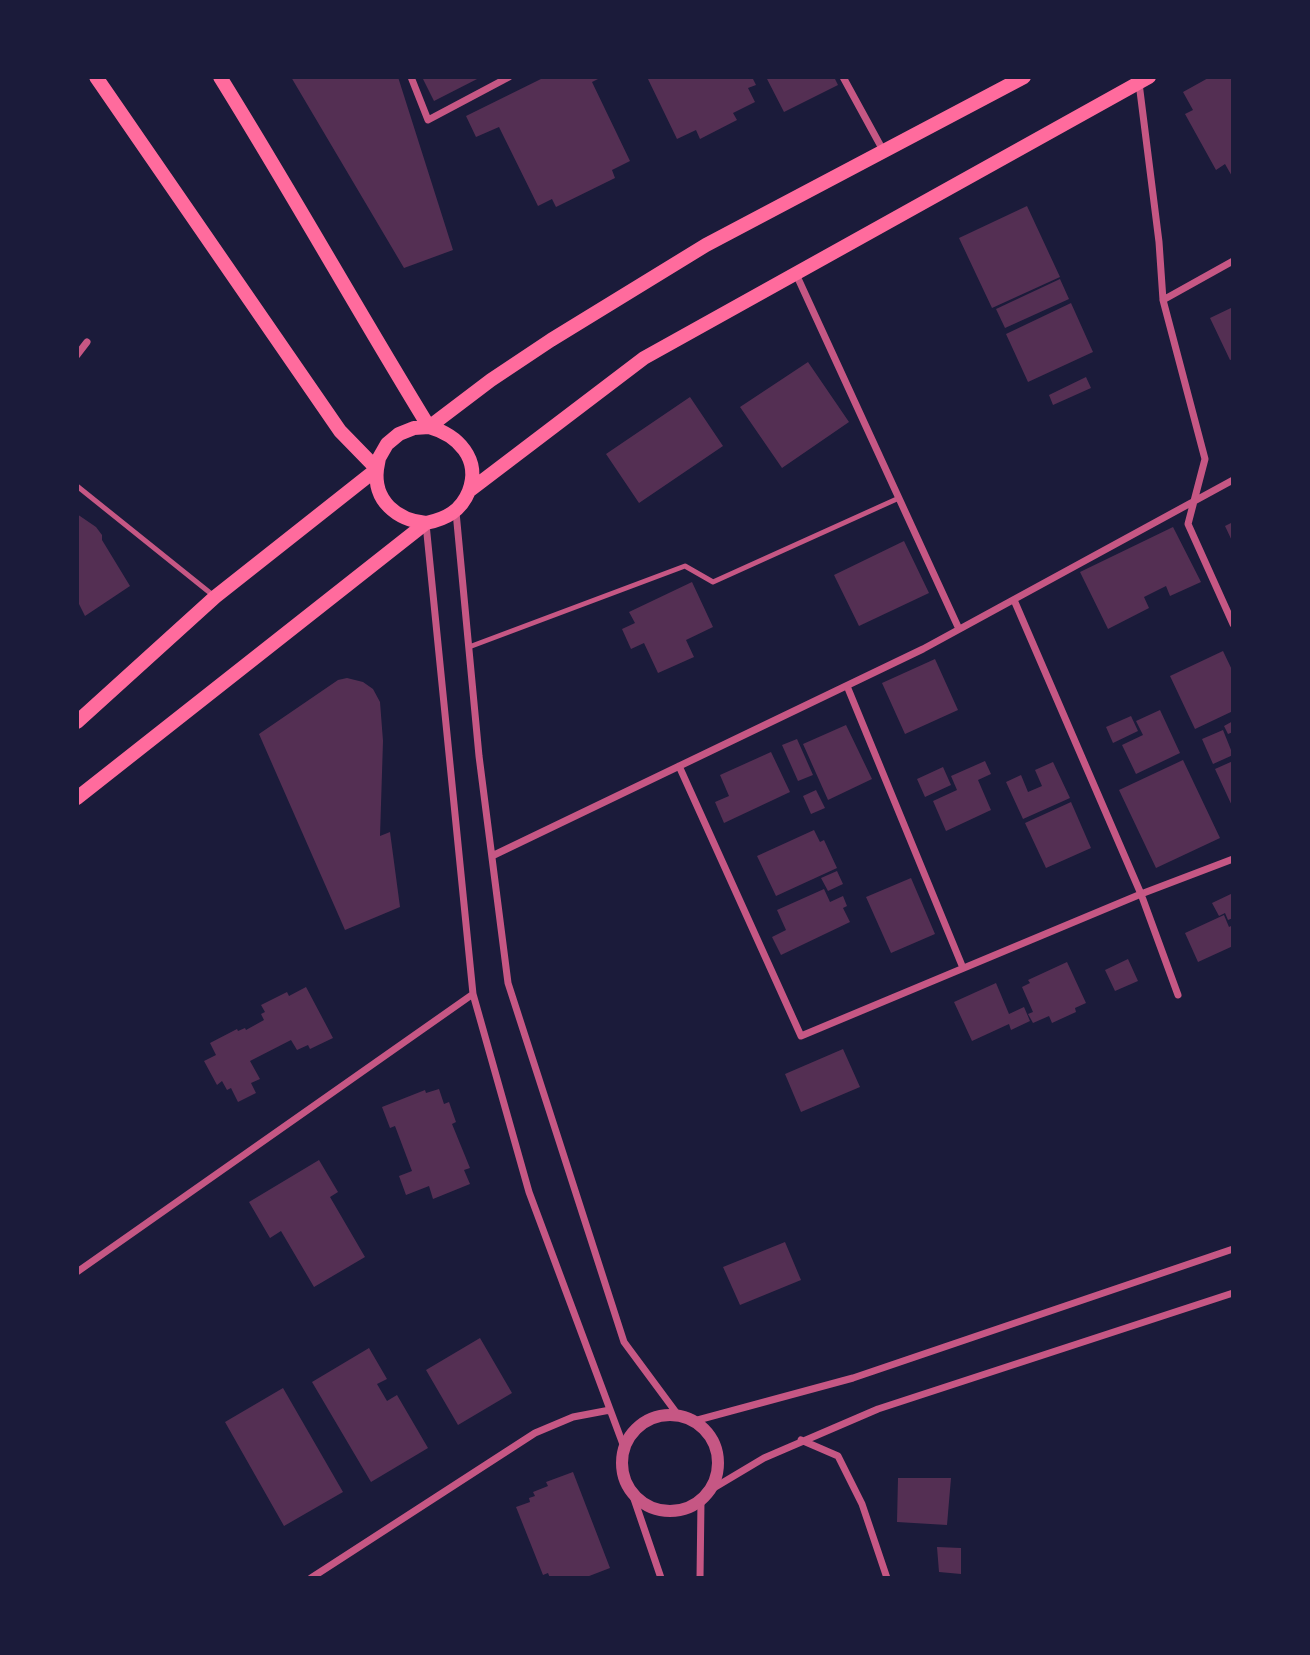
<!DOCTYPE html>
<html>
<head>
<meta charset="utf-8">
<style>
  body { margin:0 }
  #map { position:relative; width:1310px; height:1655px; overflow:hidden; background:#1b1b3a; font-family:"Golos Text",sans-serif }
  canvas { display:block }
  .frame { position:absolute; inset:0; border:79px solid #1b1b3a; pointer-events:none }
</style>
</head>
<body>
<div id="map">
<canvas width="1310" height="1655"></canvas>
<div class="frame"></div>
</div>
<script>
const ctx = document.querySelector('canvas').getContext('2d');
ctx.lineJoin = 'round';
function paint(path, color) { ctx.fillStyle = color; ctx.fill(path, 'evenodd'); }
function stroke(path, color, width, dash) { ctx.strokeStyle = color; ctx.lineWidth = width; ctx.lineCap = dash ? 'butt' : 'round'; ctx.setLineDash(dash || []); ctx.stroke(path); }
paint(new Path2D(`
  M291 77H398L453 250 404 268Z
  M422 77H481L434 101Z
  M545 77H602L592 82 630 161 612 170 615 178 556 207 552 199 538 206 499 127 476 137 466 116Z
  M647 77H752L756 85 748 88 755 102 733 113 737 120 700 139 696 130 677 139Z
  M766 77H834L838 85 784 112Z
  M1210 77H1233V178L1225 164 1216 170 1185 114 1193 110 1183 92Z
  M1027 206 1060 277 992 308 959 238Z
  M1060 279 1069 299 1005 328 996 309Z
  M1071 303 1093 352 1028 382 1006 334Z
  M1233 307V359L1230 360 1210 318Z
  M808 362 849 422 782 468 740 407Z
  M1086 377 1091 388 1053 405 1049 395Z
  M690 397 723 446 639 503 606 454Z
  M77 514 96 527 102 535V540L130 586 85 616 77 600Z
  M1233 522V543L1225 526Z
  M1173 527 1201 582 1170 596 1166 586 1144 597 1149 608 1108 629 1080 572Z
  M904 541 929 593 859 626 834 575Z
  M692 582 713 627 686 640 694 657 658 673 644 643 631 649 622 629 635 623 629 612Z
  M1223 651 1233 672V711L1195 729 1170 676Z
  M935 659 958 710 905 734 882 683Z
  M347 678 363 682 373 689 380 702 383 741 380 836 390 832 400 907 345 930 259 734 338 680Z
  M1160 710 1180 753 1136 774 1122 745 1143 735 1136 721Z
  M1131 716 1138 731 1113 743 1106 727Z
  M1233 721V732L1228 734 1224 726Z
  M846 725 872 779 828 800 803 744Z
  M1223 730 1233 755 1213 764 1202 739Z
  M797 739 813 775 798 781 782 745Z
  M771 752 790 792 724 823 715 802 729 796 720 775Z
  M1183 760 1220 838 1156 868 1119 790Z
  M985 761 991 774 978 780 991 810 946 831 933 801 957 790 951 776Z
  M1233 761V808L1215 769Z
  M1053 762 1070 798 1023 819 1006 782 1021 775 1028 792 1042 786 1035 770Z
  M943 767 951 785 925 797 917 779Z
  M816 790 825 808 811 814 803 796Z
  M1071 802 1091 848 1046 868 1025 823Z
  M814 830 820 842 824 840 837 868 776 896 757 856Z
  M837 871 843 884 828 891 821 878Z
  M911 878 935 934 891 953 866 897Z
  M824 889 830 902 843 896 847 906 843 908 850 922 781 955 772 937 786 930 777 910Z
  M1233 893V918L1228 920 1225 913 1219 916 1212 903Z
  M1224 915 1229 927 1233 925V946L1198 962 1185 933Z
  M1128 959 1138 981 1115 991 1105 970Z
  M1067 962 1086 1003 1075 1008 1076 1012 1052 1023 1049 1016 1033 1023 1028 1014 1033 1012 1022 987 1030 983 1028 980Z
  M996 983 1009 1014 1024 1007 1030 1021 1011 1030 1009 1024 972 1041 954 1002Z
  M306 987 333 1038 310 1049 308 1045 297 1050 291 1040 250 1061 260 1079 251 1083 256 1093 238 1102 231 1088 227 1090 222 1081 217 1085 204 1061 216 1055 210 1043 237 1029 238 1031 245 1028 246 1030 264 1020 261 1014 265 1012 261 1005 287 992 289 996Z
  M843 1049 860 1087 801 1112 785 1074Z
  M439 1089 444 1104 449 1102 456 1122 452 1124 470 1168 464 1170 470 1184 433 1199 429 1186 406 1195 399 1176 412 1171 395 1126 390 1128 382 1107 425 1090 426 1093Z
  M319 1160 338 1192 330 1197 365 1257 314 1287 281 1231 270 1238 249 1202Z
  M785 1242 801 1280 740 1305 723 1267Z
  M480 1338 512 1393 458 1425 426 1370Z
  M369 1348 387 1379 377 1384 387 1401 397 1395 428 1448 371 1482 312 1382Z
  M283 1388 343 1492 284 1526 225 1422Z
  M573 1472 610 1568 584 1578H550L548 1573 543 1575 516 1507 530 1502 529 1498 535 1496 533 1492 548 1486 546 1482Z
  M898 1478H951L947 1525 897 1522Z
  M937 1547 961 1548V1574L939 1572Z`), '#542f53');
stroke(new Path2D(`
  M77 486 214 596
  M469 647 685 566 713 582 899 498`), '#c65784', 5);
stroke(new Path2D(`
  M411 77 428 120 509 77
  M843 77 884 152
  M1139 83 1159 242 1163 300 1205 459 1188 524 1233 624
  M796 274 959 629
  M1163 300 1233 261
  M77 355 87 342
  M456 512 479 756 508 983 624 1342 678 1415
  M426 524 473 994 529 1192 624 1447
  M1014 600 1141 894 1178 995
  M847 686 963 968
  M679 766 801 1036 1141 894 1233 859
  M492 856 923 649 1233 480
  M77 1272 473 994
  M694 1421 853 1378 1233 1249
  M801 1440 838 1456 862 1504 887 1578
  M712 1489 764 1458 878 1409 1233 1293
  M632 1493 661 1578
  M311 1578 535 1433 573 1417 610 1410
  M700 1578 701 1501`), '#c65784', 7);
stroke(new Path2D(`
  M622 1463a48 48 0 1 1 96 0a48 48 0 1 1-96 0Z`), '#c65784', 12);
stroke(new Path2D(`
  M96 77 340 431 377 469C373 501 397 520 426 523
  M220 77C292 193 358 311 429 427 458 435 481 459 469 491
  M77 722 215 597 377 469 379 458 387 444 399 434 414 428 429 427 491 380 551 340 706 245 1024 77
  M77 798 426 523C446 519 461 511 469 491L644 358 1149 77`), '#ff6b9d', 14);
</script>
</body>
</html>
